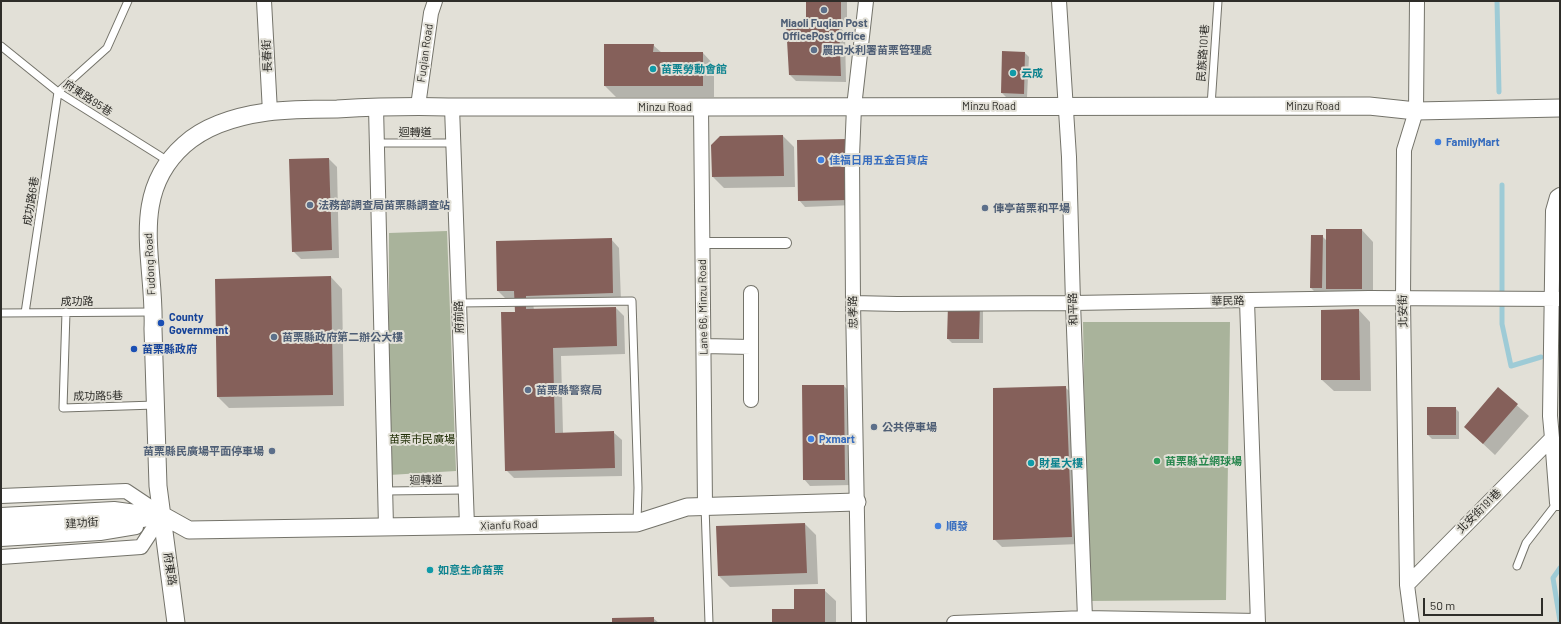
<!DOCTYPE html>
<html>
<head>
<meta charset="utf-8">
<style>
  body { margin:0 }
  #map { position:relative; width:1561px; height:624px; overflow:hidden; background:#e2e0d7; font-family:Barlow,sans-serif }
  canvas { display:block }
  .frame { position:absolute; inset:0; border:2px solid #2e2d29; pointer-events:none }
  .scale { position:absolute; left:1423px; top:598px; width:120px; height:18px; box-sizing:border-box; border:2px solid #2e2d29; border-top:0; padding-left:5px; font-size:12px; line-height:14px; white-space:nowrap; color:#2e2d29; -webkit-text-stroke:3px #e2e0d7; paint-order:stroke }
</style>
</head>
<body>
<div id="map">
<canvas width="1561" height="624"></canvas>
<div class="frame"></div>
<div class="scale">50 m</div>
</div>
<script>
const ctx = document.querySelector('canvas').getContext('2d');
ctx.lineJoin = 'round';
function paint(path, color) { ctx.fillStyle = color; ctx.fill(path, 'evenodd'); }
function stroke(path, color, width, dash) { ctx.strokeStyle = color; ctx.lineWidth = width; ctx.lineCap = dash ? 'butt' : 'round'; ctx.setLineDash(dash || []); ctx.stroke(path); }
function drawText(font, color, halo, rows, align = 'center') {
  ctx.font = font + ' Barlow,"Noto Sans TC",sans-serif'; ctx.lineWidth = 4; ctx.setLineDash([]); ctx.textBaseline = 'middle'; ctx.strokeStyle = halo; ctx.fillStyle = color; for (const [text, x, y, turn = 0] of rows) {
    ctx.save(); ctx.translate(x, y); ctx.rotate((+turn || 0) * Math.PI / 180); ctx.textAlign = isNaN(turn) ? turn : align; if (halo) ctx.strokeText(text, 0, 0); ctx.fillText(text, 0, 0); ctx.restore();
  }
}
paint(new Path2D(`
  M447 231 456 471 389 475V233Z
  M1083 322H1230L1226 600 1088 601Z`), '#a9b39b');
paint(new Path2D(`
  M807 1H847V26L838 25 845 33 846 82 796 81 790 75 813 25 807 19Z
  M653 45 662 53H703L714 65V97H616L605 86Z
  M1025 53 1029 57 1027 97H1006L1002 93Z
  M783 136 794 147 795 187 724 188 713 177Z
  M798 141 854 205 805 207 799 200Z
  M329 159 337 167 339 258 301 259 293 251Z
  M1362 230 1373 242V300L1322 299 1311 288 1322 236 1327 241Z
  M611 239 619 248 621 301 533 303 534 310 616 308 624 316 625 354 561 356 563 433 613 432 622 440V476L514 478 506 470 516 313V298L506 299 498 291Z
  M331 277 342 289 344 406 229 408 218 397Z
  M949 306 983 310V343H952L948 339Z
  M1359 310 1370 322 1371 391H1334L1322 380V311Z
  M803 386H844L850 392 851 485 810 486 804 479Z
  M1065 387 1073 395 1080 544 1002 547 994 539Z
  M1498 389 1529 416 1495 455 1465 427Z
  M1455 408 1459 412V439H1432L1428 435Z
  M805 524 816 535 818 584 730 587 719 576 717 527Z
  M824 590 836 601V623H773Z
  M653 618 659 623H613Z`), '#0003');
stroke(new Path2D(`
  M1497 1 1499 92
  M1502 185V324L1511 366 1541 357
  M1560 568 1553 578 1560 621`), '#9ecbd6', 5);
paint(new Path2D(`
  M806 1H841V20H806Z
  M786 23 839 26 841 76 789 75Z
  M604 44H654L653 52H703V86H604Z
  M1002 51 1025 52 1024 94 1001 93Z
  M783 135 784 176 712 177 711 145 720 136Z
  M847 139 848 200 798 201 797 140Z
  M329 158 332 250 292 252 289 159Z
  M1326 229H1362V289H1326Z
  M1311 235H1323L1322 288H1310Z
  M612 238 613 293 526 296V309L616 307 617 346 553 348 555 433 614 431 615 468 505 471 501 312H515L514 291H497L496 241Z
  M331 276 333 395 217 397 215 279Z
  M948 305H980L979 339H947Z
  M1359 309 1360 380H1321V310Z
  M802 385H844L845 480H803Z
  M1066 386 1072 537 993 540V388Z
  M1498 387 1518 404 1483 444 1464 427Z
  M1427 407H1456V435H1427Z
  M805 523 807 573 718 576 716 526Z
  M794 589H825V623H772V609H794Z
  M654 617V623H612V618Z`), '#85605a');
const service = new Path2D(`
  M1 46 58 92 168 161
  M58 92 107 48 128 1
  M1211 106 1218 1
  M377 143H453
  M458 303 632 301 638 488 637 523
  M66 312 63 408 155 405
  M1 313 153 312
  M25 313 58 92
  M386 491 465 490
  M705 506 709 623
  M1517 566 1526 543 1557 503`);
const pedestrian = new Path2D(`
  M703 243H786`);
const minor = new Path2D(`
  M264 1 270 112
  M1059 1 1069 157 1073 303 1085 618
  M418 106 431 13 435 1
  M376 107 386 527
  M452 107 467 526
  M701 107 705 506
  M1247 301 1258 623
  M853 303 897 304 1073 303 1369 298 1560 299
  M704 346 751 347
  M751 400V293
  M1552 438 1557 503H1560
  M1 496 126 491 162 515
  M1 515 114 509 151 514
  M1 539 100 533 136 527
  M1 557 141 547 162 515
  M1407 585 1552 438 1550 416 1553 211 1557 197 1560 195
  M859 623 853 303 852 156 854 107 866 1
  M954 623 1085 618 1258 621
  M1412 623 1407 585 1403 299 1404 150 1416 111 1417 1`);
const tertiary = new Path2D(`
  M162 515 189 530 637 523 687 507 857 502
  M1 529 133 520 162 515
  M176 623 158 486 153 329C156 263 127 196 184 145 206 125 238 116 267 112 290 109 314 109 337 109 374 107 411 106 448 107 532 107 616 107 699 107 922 108 1146 105 1369 106L1416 111 1560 108`);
stroke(service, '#74736a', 9);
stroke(pedestrian, '#74736a', 12);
stroke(minor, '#74736a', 16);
stroke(tertiary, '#74736a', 19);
stroke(service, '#fff', 7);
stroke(pedestrian, '#fff', 10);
stroke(minor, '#fff', 14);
stroke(tertiary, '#fff', 17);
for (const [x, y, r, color] of [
  [824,10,4,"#5c6f8a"],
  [814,50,4,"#5c6f8a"],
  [653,69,4,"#0f9aa8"],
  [1013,73,4,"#0f9aa8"],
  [1438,142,4,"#3f7fe0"],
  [821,160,4,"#3f7fe0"],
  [310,205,4,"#5c6f8a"],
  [985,208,4,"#5c6f8a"],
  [161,323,4,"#1a4fb4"],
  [274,337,4,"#5c6f8a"],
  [134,349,4,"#1a4fb4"],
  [528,390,4,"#5c6f8a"],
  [874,427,4,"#5c6f8a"],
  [811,439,4,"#3f7fe0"],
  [272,451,4,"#5c6f8a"],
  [1157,461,4,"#2e9e5b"],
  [1031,463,4,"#0f9aa8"],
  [938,526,4,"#3f7fe0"],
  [430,570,4,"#0f9aa8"]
]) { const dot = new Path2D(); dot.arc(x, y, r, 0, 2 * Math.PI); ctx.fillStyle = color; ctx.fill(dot); stroke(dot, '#e2e0d7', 1.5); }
drawText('bold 11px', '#4e5e75', '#e2e0d7', [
  ["Miaoli Fuqian Post",824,23,"center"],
  ["OfficePost Office",824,36,"center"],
  ["農田水利署苗栗管理處",822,50],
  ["法務部調查局苗栗縣調查站",318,205],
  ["俥亭苗栗和平場",993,208],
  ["苗栗縣政府第二辦公大樓",282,337],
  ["苗栗縣警察局",536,390],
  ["公共停車場",882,427],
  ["苗栗縣民廣場平面停車場",264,451,"right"]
], 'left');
drawText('11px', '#2e2d29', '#e2e0d7', [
  ["Fuqian Road",425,53,-82],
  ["民族路101巷",1203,53,-86],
  ["長春街",267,56,-93],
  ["府東路95巷",88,98,33],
  ["Minzu Road",989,106],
  ["Minzu Road",1313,106],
  ["Minzu Road",665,107],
  ["迴轉道",415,132],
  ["成功路6巷",31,201,-81],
  ["Fudong Road",150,264,-93],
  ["成功路",77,301],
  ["華民路",1228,301,-1],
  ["Lane 66, Minzu Road",703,307,-91],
  ["和平路",1073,309,-92],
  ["北安街",1403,311,-91],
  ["忠孝路",853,312,-91],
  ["府前路",459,317,-92],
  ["成功路5巷",98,396,-1],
  ["迴轉道",426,480,-1],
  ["北安街191巷",1479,511,-45],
  ["建功街",82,523,-4],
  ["Xianfu Road",509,525,-2],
  ["府東路",170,569,82]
]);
drawText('bold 11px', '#0d838f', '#e2e0d7', [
  ["苗栗勞動會館",661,69],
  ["云成",1021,73],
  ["財星大樓",1039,463],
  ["如意生命苗栗",438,570]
], 'left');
drawText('bold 11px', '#366cbe', '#e2e0d7', [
  ["FamilyMart",1446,142],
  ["佳福日用五金百貨店",829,160],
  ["Pxmart",819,439],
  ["順發",946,526]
], 'left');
drawText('bold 11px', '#164399', '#e2e0d7', [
  ["County",169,317],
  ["Government",169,330],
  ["苗栗縣政府",142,349]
], 'left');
drawText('11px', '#212f07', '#e2e0d7', [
  ["苗栗市民廣場",422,439]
]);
drawText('bold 11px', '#27864d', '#e2e0d7', [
  ["苗栗縣立網球場",1165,461]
], 'left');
</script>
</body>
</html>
